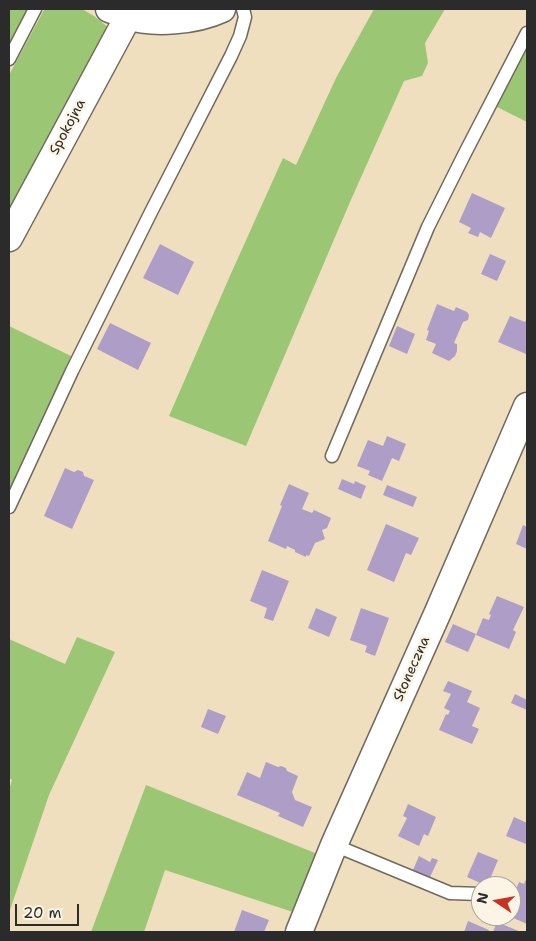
<!DOCTYPE html>
<html>
<head>
<meta charset="utf-8">
<style>
  body { margin:0 }
  #map { position:relative; width:536px; height:941px; overflow:hidden; background:#efdfbe; font-family:"Shantell Sans",sans-serif }
  canvas { display:block }
  .frame { position:absolute; inset:0; border:10px solid #2b2b2b; pointer-events:none }
  .north { position:absolute; left:471px; top:876px; width:50px; height:50px; box-sizing:border-box; background:#fcf5e5; border:1px solid #a8a49b; border-radius:50%; rotate:282deg; font-size:14px; font-weight:700; line-height:20px; text-align:center; color:#2b2b2b }
  .north::after { content:''; display:block; margin:auto; width:18px; height:22px; background:#c8321e; clip-path:polygon(50% 0,100% 100%,50% 72%,0 100%) }
  .scale { position:absolute; left:15px; top:904px; width:64px; height:22px; box-sizing:border-box; border:2px solid #2b2b2b; border-top:0; padding-left:6px; font-size:15px; line-height:18px; white-space:nowrap; color:#2b2b2b; -webkit-text-stroke:4px #fcf5e5; paint-order:stroke }
</style>
</head>
<body>
<div id="map">
<canvas width="536" height="941"></canvas>
<div class="frame"></div>
<div class="north">N</div>
<div class="scale">20 m</div>
</div>
<script>
const ctx = document.querySelector('canvas').getContext('2d');
ctx.lineJoin = 'round';
function paint(path, color) { ctx.fillStyle = color; ctx.fill(path, 'evenodd'); }
function stroke(path, color, width, dash) { ctx.strokeStyle = color; ctx.lineWidth = width; ctx.lineCap = dash ? 'butt' : 'round'; ctx.setLineDash(dash || []); ctx.stroke(path); }
function drawText(font, color, halo, rows, align = 'center') {
  ctx.font = font + ' "Shantell Sans",sans-serif'; ctx.lineWidth = 5; ctx.setLineDash([]); ctx.textBaseline = 'middle'; ctx.strokeStyle = halo; ctx.fillStyle = color; for (const [text, x, y, turn = 0] of rows) {
    ctx.save(); ctx.translate(x, y); ctx.rotate((+turn || 0) * Math.PI / 180); ctx.textAlign = isNaN(turn) ? turn : align; if (halo) ctx.strokeText(text, 0, 0); ctx.fillText(text, 0, 0); ctx.restore();
  }
}
paint(new Path2D(`
  M9 9H29L9 47Z
  M46 9H82L94 16 109 28 9 214V75L44 10Z
  M374 9H445L425 43 428 63 422 76 404 81 350 202 246 446 169 416 229 278 283 158 296 165 336 78Z
  M527 43V122L495 106Z
  M9 326 71 356 9 496Z
  M77 637 115 652 49 795 9 913V790L12 780 9 778V639L65 664Z
  M146 785 320 855 299 914 165 870 144 932H91Z`), '#9bc775');
paint(new Path2D(`
  M472 193 505 208 491 238 480 232 478 237 468 233 471 228 459 222Z
  M160 244 194 262 178 295 143 278Z
  M490 254 506 261 497 281 481 274Z
  M437 304 454 311 456 307 467 312 469 315 468 320 463 322 454 343 457 344V351L455 356 449 361 432 353 436 344 426 340 429 331 427 330Z
  M510 316 525 322 527 318V352L526 354 498 342Z
  M110 323 151 343 138 370 97 349Z
  M397 326 415 334 407 354 389 346Z
  M387 436 406 444 399 461 392 458 382 481 368 475 370 471 357 466 368 440 383 446Z
  M65 468 74 472 78 470 83 472 84 476 94 480 72 529 44 516Z
  M342 479 354 484 355 481 366 486 361 499 338 489Z
  M289 484 309 493 302 509 312 513 314 510 331 518 327 528 322 530 325 539 315 543 309 556 306 555V557L295 552V550L287 546 286 549 268 541 282 506 280 505Z
  M387 485 417 497 413 507 383 495Z
  M386 524 419 538 411 555 406 553 394 582 367 570Z
  M523 525 527 527V549L516 544Z
  M262 570 289 581 273 621 264 618 267 608 250 601Z
  M497 596 524 607 513 630 516 632 509 649 476 635 483 618 489 620 491 615 489 614Z
  M316 608 337 617 329 637 308 628Z
  M361 608 389 618 375 656 365 652 367 646 350 640Z
  M453 624 476 634 468 652 445 642Z
  M448 681 472 691 467 702 480 708 472 726 479 729 472 744 439 730 446 714 448 715 450 711 444 708 451 694 443 691Z
  M515 694 527 700V710L511 703Z
  M208 709 226 716 218 734 201 727Z
  M266 762 278 767 281 766 286 768 287 771 298 776 292 792 295 800 312 807 303 827 278 816 280 813 237 795 247 772 260 778Z
  M408 804 436 817 428 836 424 834 419 846 398 836 407 818 403 816Z
  M514 817 527 823V841L526 844 506 836Z
  M478 852 498 860 487 886 467 877Z
  M419 856 430 862 432 858 438 860 430 877 413 870Z
  M527 877V924L511 917V914L520 894 515 892 519 882 524 884Z
  M242 910 269 920 264 932H234Z
  M468 921 489 930 488 932H464Z
  M497 922 521 932H493Z`), '#ae9dc6');
const service = new Path2D(`
  M9 59 35 9
  M332 456 428 227 464 155 527 33
  M9 507 72 371 151 212 231 56 240 36 245 17 243 9
  M334 845 450 893 481 894`);
const minor = new Path2D(`
  M109 9C115 11 121 14 127 16 154 25 196 21 222 9
  M9 238 128 17
  M299 932 334 845 438 612 527 406`);
stroke(service, '#706a5e', 15);
stroke(minor, '#706a5e', 29);
stroke(service, '#fff', 12);
stroke(minor, '#fff', 26);
drawText('14px', '#2b2b2b', '#fcf5e5', [
  ["Spokojna",68,127,-62],
  ["Słoneczna",412,669,-66]
]);
</script>
</body>
</html>
